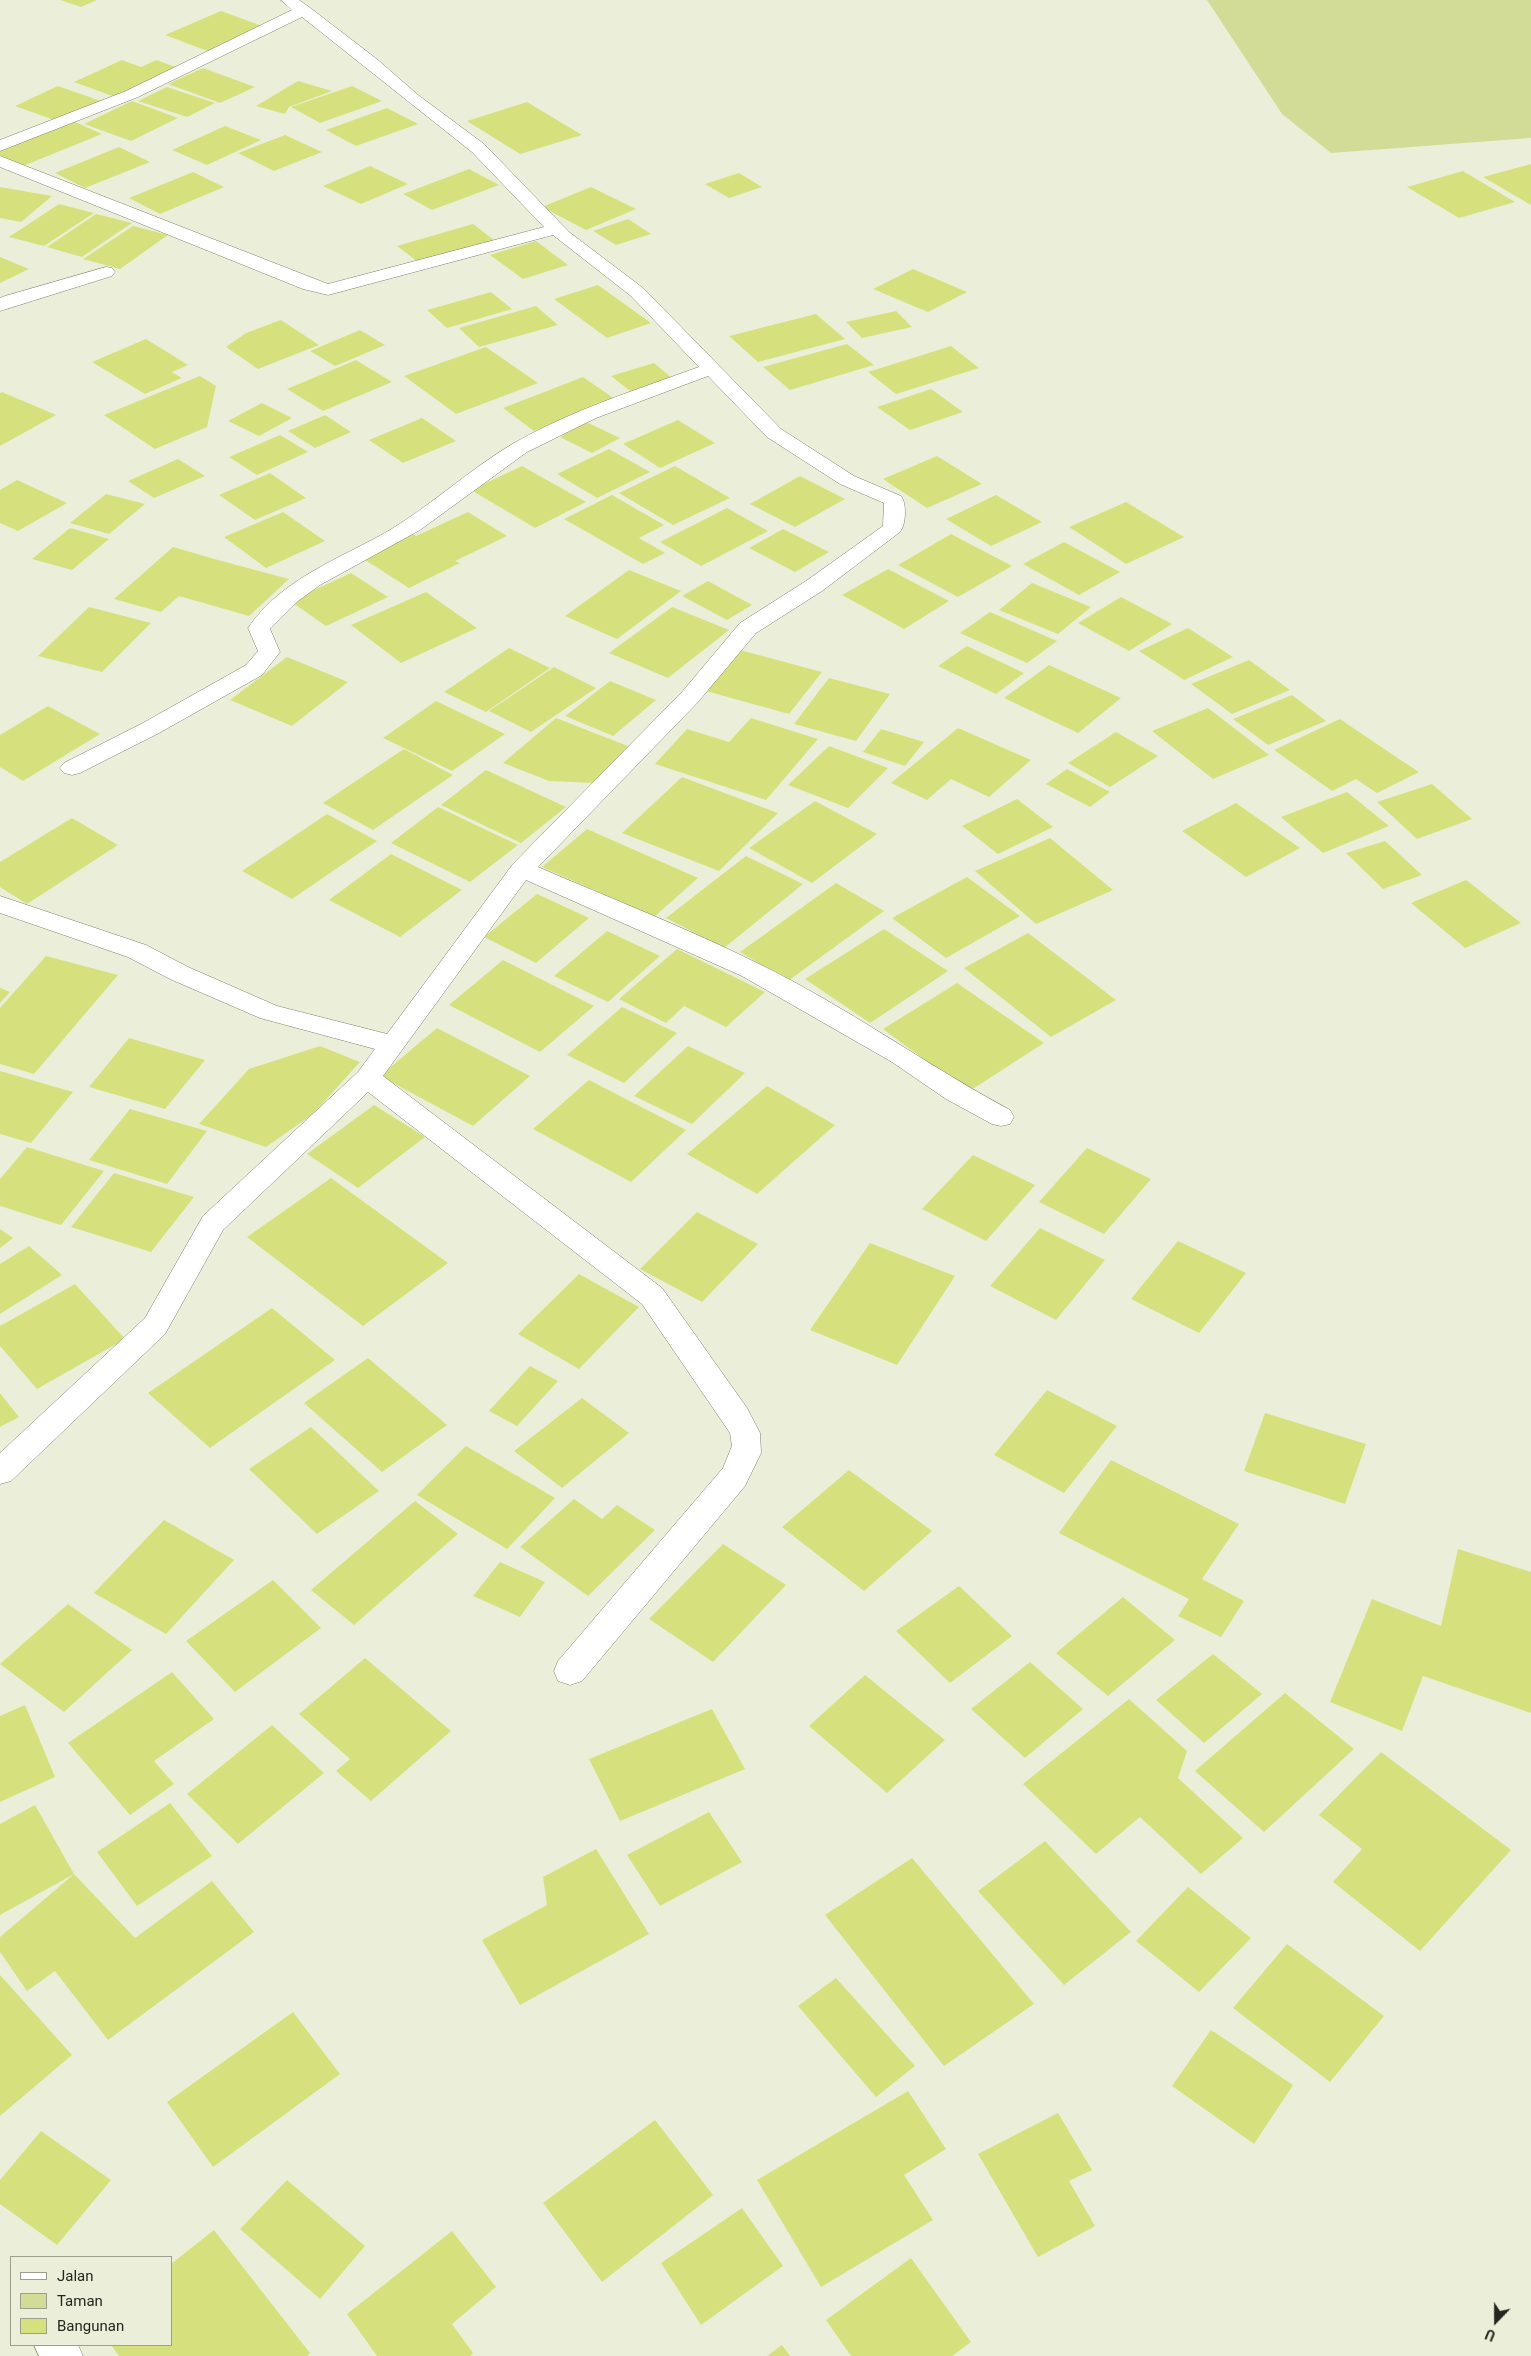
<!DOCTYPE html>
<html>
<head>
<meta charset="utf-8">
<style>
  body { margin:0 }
  #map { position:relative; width:1531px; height:2356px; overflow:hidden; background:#ebefd9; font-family:Roboto,sans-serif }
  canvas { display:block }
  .legend { position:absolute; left:10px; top:2256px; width:162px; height:90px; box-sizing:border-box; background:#ebefd9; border:1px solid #9c9f8e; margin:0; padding:6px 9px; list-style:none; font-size:15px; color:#25261e }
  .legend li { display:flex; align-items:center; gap:10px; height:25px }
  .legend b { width:25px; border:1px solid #9c9f8e }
  .north { position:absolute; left:1471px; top:2296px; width:50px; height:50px; -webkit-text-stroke:4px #ebefd9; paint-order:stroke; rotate:202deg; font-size:14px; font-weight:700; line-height:20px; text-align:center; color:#25261e }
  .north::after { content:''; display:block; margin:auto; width:18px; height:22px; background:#25261e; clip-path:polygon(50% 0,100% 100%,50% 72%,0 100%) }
</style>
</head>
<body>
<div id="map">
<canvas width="1531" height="2356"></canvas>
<ul class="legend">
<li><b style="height:6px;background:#fff"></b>Jalan</li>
<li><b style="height:14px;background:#d3dc96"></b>Taman</li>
<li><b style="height:14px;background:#d6e17e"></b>Bangunan</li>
</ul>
<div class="north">U</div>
</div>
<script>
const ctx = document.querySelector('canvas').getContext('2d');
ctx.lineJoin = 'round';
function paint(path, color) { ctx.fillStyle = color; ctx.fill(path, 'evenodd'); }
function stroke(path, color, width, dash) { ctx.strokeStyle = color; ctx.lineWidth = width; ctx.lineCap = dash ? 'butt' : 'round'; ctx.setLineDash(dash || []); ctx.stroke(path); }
paint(new Path2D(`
  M1207 0H1531V138L1331 153 1282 114Z`), '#d3dc96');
paint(new Path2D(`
  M60 0H97L81 7Z
  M221 11 265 27 210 52 165 35Z
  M122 60 141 67 156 60 179 68 115 97 74 82Z
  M203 68 255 87 220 103 168 84Z
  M298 81 332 91 289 107 285 114 256 106Z
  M58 86 101 101 57 121 15 106Z
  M352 86 382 101 320 123 291 107Z
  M167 87 215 103 187 117 138 101Z
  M132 101 178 118 131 141 84 124Z
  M527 102 582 135 520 154 467 121Z
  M387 108 418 124 356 146 326 130Z
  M73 121 102 134 23 166 0 155V151Z
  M225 126 261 140 207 165 172 150Z
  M285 135 322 152 274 171 238 153Z
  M119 147 150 162 85 188 55 173Z
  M1531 164V205L1483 177Z
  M370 166 408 184 361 204 323 186Z
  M469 169 499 185 432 210 403 194Z
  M1463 171 1515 202 1459 218 1407 187Z
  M193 172 224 187 160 214 129 198Z
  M739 173 762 187 729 198 705 184Z
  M0 187 52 196 21 222 0 218Z
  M591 187 636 209 586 230 542 207Z
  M59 204 94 213 44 246 9 237Z
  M96 214 132 223 82 257 47 247Z
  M628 219 651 234 616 245 593 231Z
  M473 224 494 240 418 262 397 246Z
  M133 226 168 235 120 269 83 259Z
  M536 241 568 265 523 279 490 255Z
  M0 257 29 269 0 283Z
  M913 269 967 292 928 312 873 289Z
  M598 285 651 323 607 338 554 299Z
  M491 292 512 309 447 328 427 310Z
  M536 306 558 325 479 347 459 328Z
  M896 311 912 327 862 338 846 322Z
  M816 314 845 339 758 362 729 336Z
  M281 320 319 345 258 369 226 347 246 333Z
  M360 330 385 345 335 366 310 351Z
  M146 339 188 365 172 372 182 378 145 394 92 362Z
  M847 344 874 365 790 390 763 367Z
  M951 346 979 368 896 394 868 372Z
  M486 347 538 383 456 414 404 376Z
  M356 360 392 382 323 411 287 389Z
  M654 363 672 378 630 391 611 376Z
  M200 376 216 386 207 427 155 449 104 415Z
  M583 377 615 399 534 431 503 408Z
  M931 389 963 412 910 430 877 407Z
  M2 392 56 415 0 446V393Z
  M262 403 292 418 259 436 228 421Z
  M325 415 351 432 315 448 288 431Z
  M422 418 456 441 403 463 369 440Z
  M678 420 715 443 660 468 623 444Z
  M586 422 620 438 592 453 560 437Z
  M280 435 308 452 257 475 229 457Z
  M609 449 650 472 597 498 557 474Z
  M937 456 982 484 927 508 883 479Z
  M178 459 205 476 154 498 128 481Z
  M522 466 586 502 535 528 471 490Z
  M675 466 730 498 673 525 619 493Z
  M270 473 306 498 255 520 219 495Z
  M800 476 845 499 795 527 750 504Z
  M17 480 67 503 18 531 0 523V490Z
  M106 494 145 504 109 534 70 523Z
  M612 495 664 525 639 538 665 553 643 564 564 519Z
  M996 495 1042 522 991 546 946 519Z
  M1126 502 1184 537 1126 564 1069 527Z
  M727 508 768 531 701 566 660 542Z
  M283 512 325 541 266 568 224 537Z
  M468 512 507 536 455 561 460 563 409 588 362 558 412 534 416 536Z
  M70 528 109 539 72 570 32 559Z
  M783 529 829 552 795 572 749 548Z
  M951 534 1012 566 958 597 898 565Z
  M1064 542 1120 572 1079 595 1023 564Z
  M173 547 218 560 289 579 249 616 179 596 161 612 114 599Z
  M888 569 949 601 904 629 842 595Z
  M629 570 681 591 617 639 565 616Z
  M351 573 388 597 326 626 290 601Z
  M708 581 752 605 727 620 682 596Z
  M1032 583 1091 607 1058 634 999 610Z
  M426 592 477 628 401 663 351 625Z
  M1121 597 1172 624 1129 651 1078 623Z
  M89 607 151 623 102 672 38 656Z
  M672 607 729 630 668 678 609 653Z
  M990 612 1057 641 1027 663 960 633Z
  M1188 628 1233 657 1184 680 1139 651Z
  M967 646 1024 673 996 694 938 666Z
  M509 648 550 668 486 712 444 692Z
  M740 650 822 672 789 714 706 691Z
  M287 657 348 682 292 726 230 700Z
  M1249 660 1290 690 1232 714 1191 684Z
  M1049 665 1121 698 1078 733 1004 698Z
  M554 667 596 688 531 732 489 711Z
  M829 678 890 694 856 741 794 724Z
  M610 681 656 700 613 736 565 716Z
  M1292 695 1326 721 1268 745 1233 719Z
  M436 701 505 734 452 771 383 738Z
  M48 706 100 734 23 781 0 767V735Z
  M1208 708 1269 755 1213 779 1152 731Z
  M556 718 633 748 593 783 549 781 503 763Z
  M751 718 818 739 766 800 655 764 687 729 729 742Z
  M1340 719 1399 759 1419 772 1377 793 1356 779 1332 791 1274 750Z
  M958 728 1031 760 989 797 951 779 927 800 891 783Z
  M881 729 924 742 905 766 863 752Z
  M1116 732 1158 756 1110 787 1068 763Z
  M829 746 888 768 848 808 788 785Z
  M404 749 453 775 373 830 323 803Z
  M1067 769 1110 792 1090 807 1046 784Z
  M486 770 566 807 521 843 441 805Z
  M682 777 778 813 719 871 622 833Z
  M1432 784 1472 819 1417 839 1377 802Z
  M1347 792 1389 826 1323 853 1281 817Z
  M1017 799 1053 827 998 854 962 826Z
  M815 801 877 834 812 883 749 848Z
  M1236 803 1300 848 1246 877 1182 831Z
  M438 807 518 845 470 882 391 843Z
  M327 814 377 841 292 899 242 871Z
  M72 818 118 845 27 904 0 887V862Z
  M587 829 698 878 654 917 542 867Z
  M1050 838 1113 890 1036 924 975 871Z
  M1385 841 1422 875 1383 889 1346 853Z
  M391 854 462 890 400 937 329 900Z
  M746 856 803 884 724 948 666 918Z
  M967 877 1020 916 946 958 892 918Z
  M1466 880 1521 923 1465 948 1411 903Z
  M836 883 884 911 788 981 740 952Z
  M537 894 589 918 536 963 484 937Z
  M884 929 948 971 870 1023 805 979Z
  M607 931 660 956 608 1002 554 976Z
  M1028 933 1116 1000 1051 1037 964 968Z
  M677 949 765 992 726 1027 684 1006 666 1023 619 999Z
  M46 956 118 975 34 1074 0 1064V1008Z
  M503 960 594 1006 540 1052 449 1005Z
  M957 983 1044 1043 968 1092 883 1029Z
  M0 988 10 992 0 1003Z
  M622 1007 677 1033 624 1083 567 1055Z
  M437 1028 530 1076 473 1126 380 1076Z
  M129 1038 205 1060 165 1109 89 1087Z
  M320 1046 360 1062 313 1114 266 1147 199 1124 249 1069Z
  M688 1046 745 1073 692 1124 634 1096Z
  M0 1071 73 1092 31 1143 0 1134Z
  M589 1080 686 1130 631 1182 533 1129Z
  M767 1086 835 1125 757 1194 687 1154Z
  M374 1105 425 1137 358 1188 307 1154Z
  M130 1109 207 1131 167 1184 89 1160Z
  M27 1147 104 1171 61 1225 0 1206V1179Z
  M1087 1148 1151 1179 1104 1234 1039 1202Z
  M973 1155 1035 1185 986 1241 922 1209Z
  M114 1173 194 1197 151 1252 71 1227Z
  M331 1178 448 1263 363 1326 247 1237Z
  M697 1212 758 1244 702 1302 640 1269Z
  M1040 1228 1105 1260 1056 1320 990 1286Z
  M0 1229 13 1238 0 1248Z
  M1178 1241 1246 1273 1199 1333 1131 1299Z
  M870 1243 955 1276 897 1365 810 1330Z
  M29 1246 62 1275 0 1314V1264Z
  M579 1274 639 1307 579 1369 518 1334Z
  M75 1284 125 1339 37 1389 0 1346V1326Z
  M272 1308 335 1360 210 1448 148 1393Z
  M368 1358 447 1425 382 1472 304 1403Z
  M530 1366 558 1381 517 1426 489 1411Z
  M1047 1390 1117 1426 1064 1493 994 1455Z
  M0 1393 19 1417 0 1427Z
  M582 1398 629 1433 562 1488 514 1451Z
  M1265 1413 1366 1444 1345 1504 1244 1471Z
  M311 1427 379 1491 317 1534 249 1469Z
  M466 1446 555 1498 507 1549 417 1495Z
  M1111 1460 1239 1524 1202 1579 1244 1601 1221 1637 1178 1616 1189 1599 1059 1533Z
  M849 1470 932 1531 864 1591 782 1527Z
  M574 1499 602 1519 617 1505 655 1530 588 1596 520 1547Z
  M415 1501 458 1534 354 1625 311 1590Z
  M164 1520 234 1560 166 1634 94 1593Z
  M723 1544 786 1585 713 1662 649 1619Z
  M1458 1549 1531 1572V1713L1423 1676 1402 1731 1330 1702 1372 1599 1441 1626Z
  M500 1562 545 1582 520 1617 473 1596Z
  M273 1580 321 1628 235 1692 186 1641Z
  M959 1586 1012 1636 950 1683 896 1631Z
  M1123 1597 1175 1640 1108 1696 1056 1653Z
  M68 1604 132 1650 64 1712 0 1664Z
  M1213 1654 1262 1694 1204 1743 1156 1700Z
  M365 1658 451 1731 371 1801 336 1771 350 1759 299 1714Z
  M1030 1662 1083 1709 1025 1758 971 1709Z
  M172 1672 214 1719 154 1761 174 1784 130 1815 68 1743Z
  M865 1675 945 1740 887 1793 809 1726Z
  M1285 1693 1354 1749 1264 1832 1195 1771Z
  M1129 1699 1187 1751 1178 1778 1243 1838 1201 1874 1140 1817 1096 1854 1023 1784Z
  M25 1705 55 1777 0 1802V1716Z
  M712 1709 745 1769 620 1821 589 1759Z
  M272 1725 324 1773 238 1844 187 1794Z
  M1381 1752 1511 1850 1420 1951 1333 1882 1362 1849 1319 1815Z
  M170 1803 212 1856 137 1906 97 1852Z
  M35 1805 74 1874 0 1915V1824Z
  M709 1812 742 1862 660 1906 627 1855Z
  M1045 1841 1131 1932 1064 1985 978 1891Z
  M596 1849 649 1934 520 2005 482 1940 547 1905 543 1877Z
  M912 1858 1034 2004 944 2066 825 1915Z
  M74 1874 135 1938 212 1881 254 1932 108 2040 55 1971 27 1991 0 1952V1937Z
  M1188 1887 1251 1938 1199 1992 1136 1941Z
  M1287 1944 1384 2016 1330 2082 1233 2008Z
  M0 1975 72 2055 0 2116Z
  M836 1978 915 2066 876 2097 798 2006Z
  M293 2012 340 2074 213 2167 167 2102Z
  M1211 2030 1293 2085 1254 2144 1172 2086Z
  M908 2091 946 2149 904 2175 933 2220 821 2287 757 2180Z
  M1058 2113 1092 2170 1069 2181 1095 2226 1038 2257 978 2154Z
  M655 2120 713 2195 602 2282 543 2203Z
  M41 2131 111 2180 57 2245 0 2204V2180Z
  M287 2180 365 2246 320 2299 240 2229Z
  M742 2208 783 2266 701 2325 661 2263Z
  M214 2230 310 2353 307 2356H119L111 2345H171V2264Z
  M452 2231 496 2287 452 2324 473 2353 470 2356H377L347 2314Z
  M911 2258 971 2342 952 2356H851L826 2320Z
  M782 2345 790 2356H767Z`), '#d6e17e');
const minor = new Path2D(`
  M281 0H299L309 7 378 60 418 95 484 144 569 232 643 288 781 429 854 476 901 496C907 503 906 525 900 532L822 591 756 633 698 702 538 867C612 899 687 928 759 964 846 1006 926 1065 1010 1110L1014 1117 1010 1124 1001 1126 992 1124 946 1099 892 1062 742 976 526 880 383 1076 662 1288 747 1408 760 1433 761 1453 745 1486 582 1681 570 1685 558 1681 554 1671 558 1661 723 1468 732 1446 730 1433 642 1304 368 1092 223 1230 165 1334 11 1481 0 1484V1453L145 1318 203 1216 358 1072 375 1049 260 1018 170 979 128 957 0 913V896L146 945 188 967 277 1006 387 1034 513 864 682 692 740 623 806 581 883 526 884 503 840 484 767 437 708 376 596 418 527 452 420 530 320 585 298 601 270 629 280 652 262 675 159 733 80 773 72 775 64 773 60 768 64 763 143 723 246 665 258 651 248 628C282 578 340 559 390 530 433 504 470 469 514 443 572 410 636 390 699 367L631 296 553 235 328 295 303 289 0 167V156L328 284 544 227 472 152 302 17 138 97 0 151V140L126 91 292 10Z
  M106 267 112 268 115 272 112 276 0 311V298L5 296Z
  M34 2345H78L83 2356H39Z`);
stroke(minor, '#7d806d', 1);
paint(minor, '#fff');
</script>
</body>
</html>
